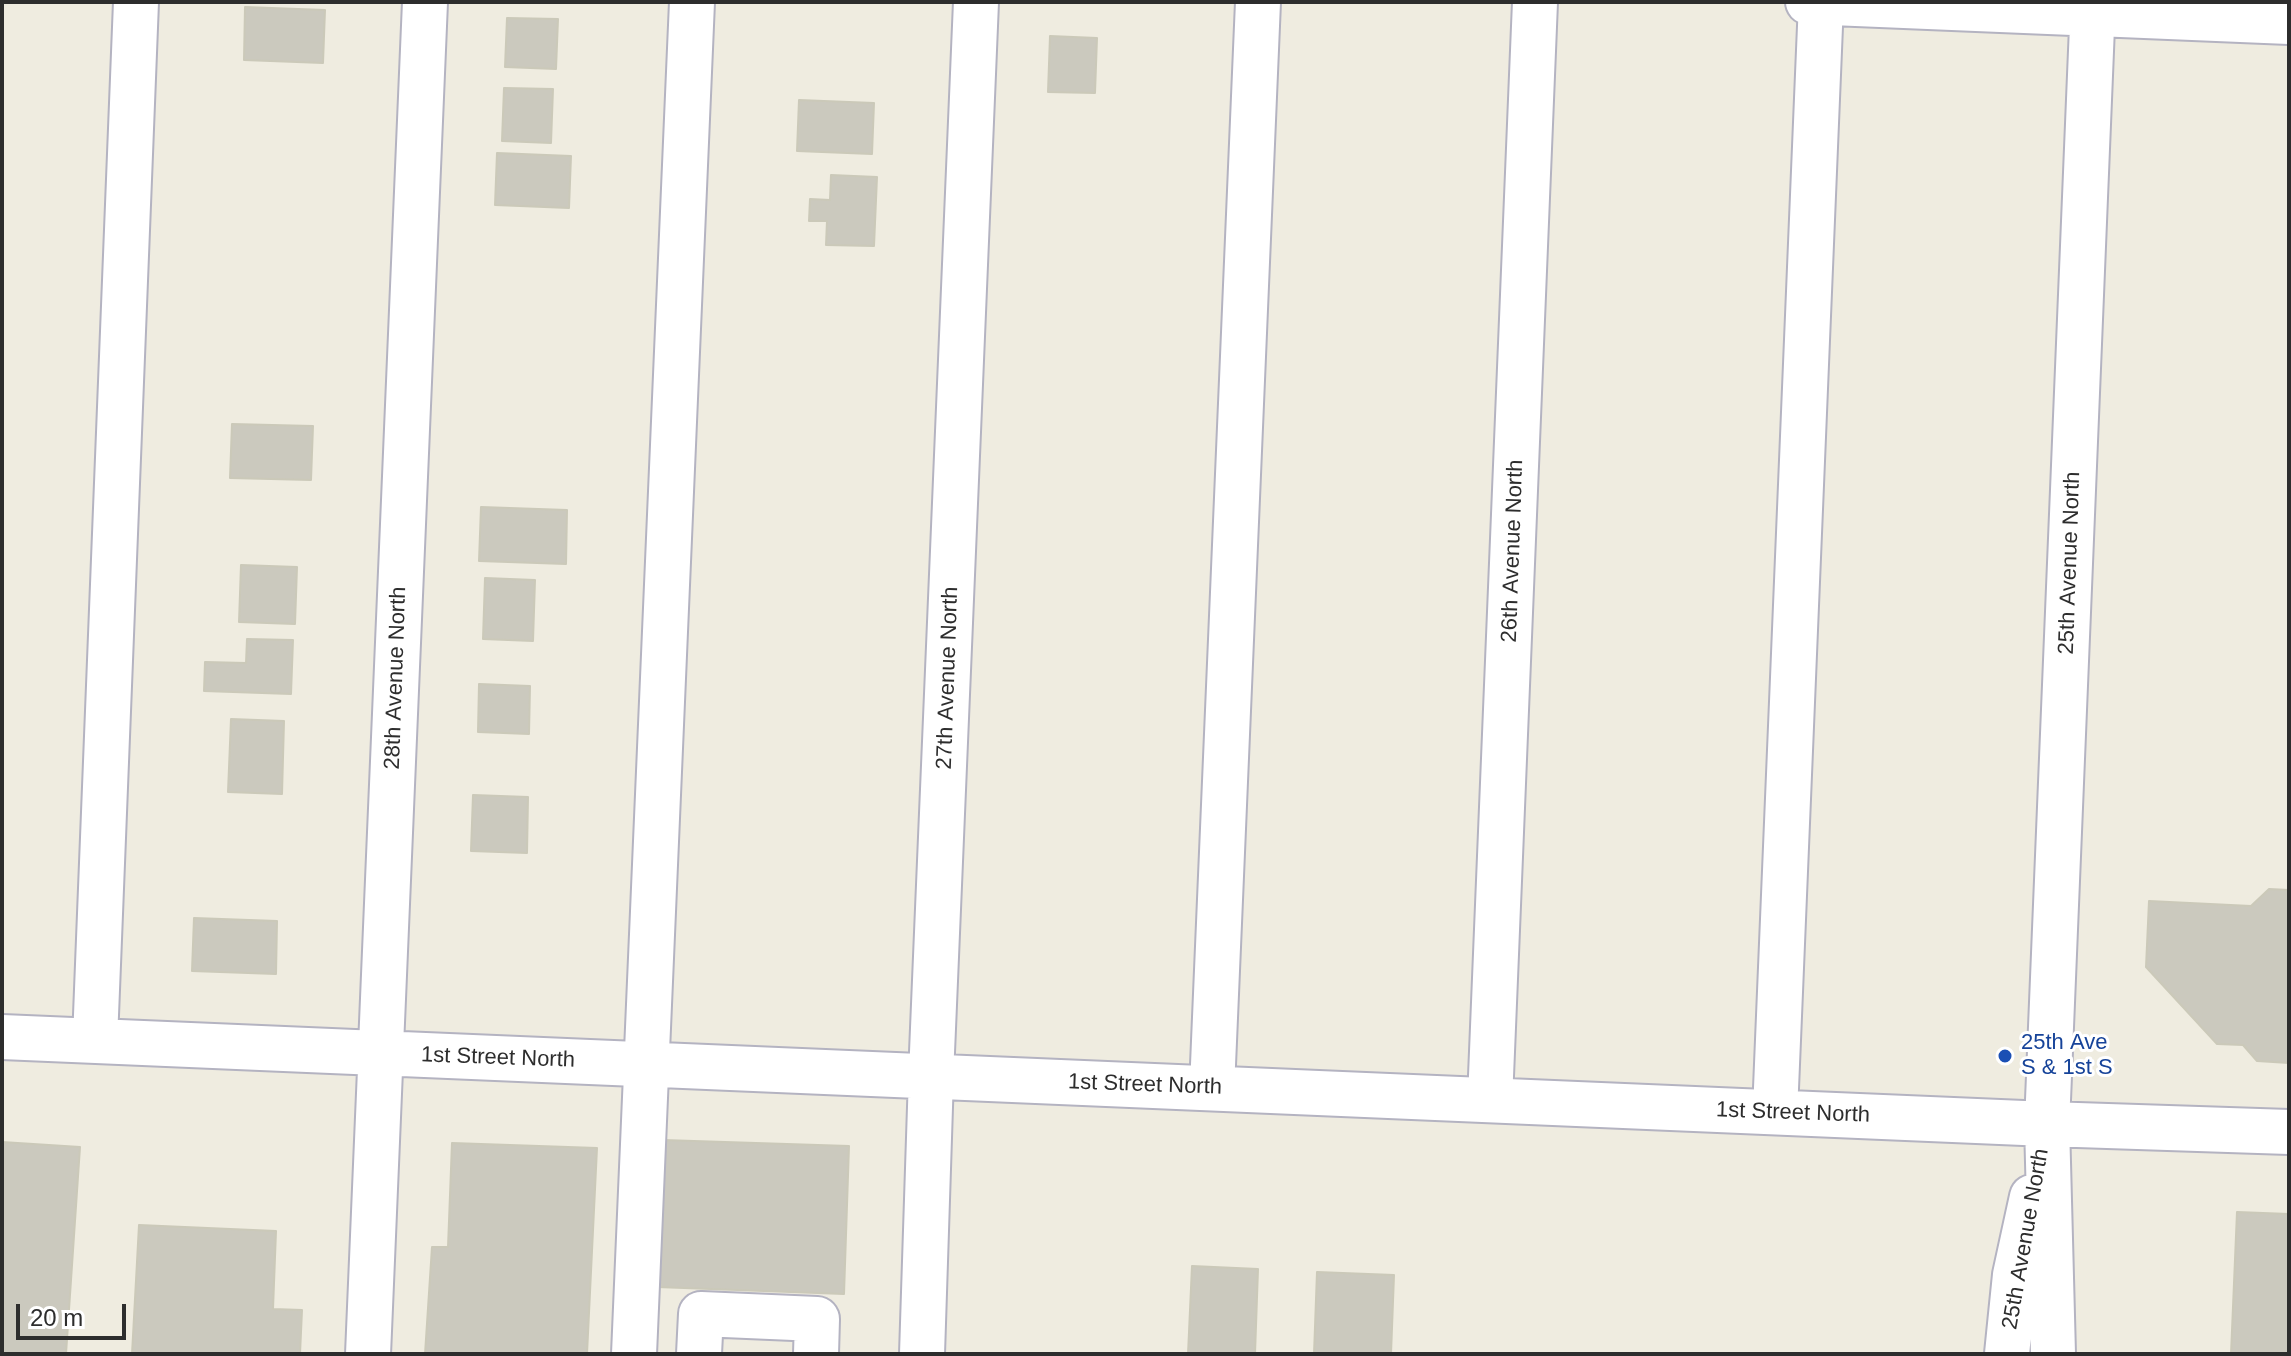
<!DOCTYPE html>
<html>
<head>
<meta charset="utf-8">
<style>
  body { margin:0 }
  #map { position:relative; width:2291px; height:1356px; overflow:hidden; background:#efece0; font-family:Helvetica,sans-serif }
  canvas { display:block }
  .frame { position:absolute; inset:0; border:4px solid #2d2d2d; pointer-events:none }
  .scale { position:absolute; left:16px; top:1304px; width:110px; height:36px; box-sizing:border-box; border:4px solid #2d2d2d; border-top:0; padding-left:10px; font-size:24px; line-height:28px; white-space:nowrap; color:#2d2d2d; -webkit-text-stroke:6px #fff; paint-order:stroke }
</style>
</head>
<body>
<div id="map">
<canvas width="2291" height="1356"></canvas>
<div class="frame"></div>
<div class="scale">20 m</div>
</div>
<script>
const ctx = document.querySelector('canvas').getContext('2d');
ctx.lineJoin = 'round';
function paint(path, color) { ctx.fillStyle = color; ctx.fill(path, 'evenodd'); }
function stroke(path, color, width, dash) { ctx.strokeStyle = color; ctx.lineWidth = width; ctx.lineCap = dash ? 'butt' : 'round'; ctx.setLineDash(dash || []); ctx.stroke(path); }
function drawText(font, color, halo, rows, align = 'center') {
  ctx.font = font + ' Helvetica,sans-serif'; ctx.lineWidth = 6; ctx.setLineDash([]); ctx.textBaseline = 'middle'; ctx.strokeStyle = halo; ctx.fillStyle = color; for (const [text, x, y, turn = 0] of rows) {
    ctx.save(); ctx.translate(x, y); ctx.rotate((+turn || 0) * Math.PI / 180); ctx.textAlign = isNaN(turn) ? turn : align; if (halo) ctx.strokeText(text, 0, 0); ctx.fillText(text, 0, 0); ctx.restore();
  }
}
const building = new Path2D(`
  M245 7 325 10 323 63 244 60Z
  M507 18 558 19 556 69 505 67Z
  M1050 36 1097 38 1095 93 1048 92Z
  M504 88 553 89 551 143 502 141Z
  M799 100 874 103 872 154 797 151Z
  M497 153 571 156 569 208 495 205Z
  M831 175 877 177 874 246 826 245 827 221H809L810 199 830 200Z
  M232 424 313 426 311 480 230 478Z
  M481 507 567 510 566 564 479 561Z
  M241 565 297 567 295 624 239 622Z
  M485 578 535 580 533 641 483 639Z
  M247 639 293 640 291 694 204 691 205 662 246 663Z
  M479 684 530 686 529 734 478 732Z
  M231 719 284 721 282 794 228 792Z
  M473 795 528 797 527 853 471 851Z
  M2269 889 2289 890V1063L2257 1061 2243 1045 2217 1044 2146 967 2149 901 2251 906Z
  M194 918 277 921 276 974 192 971Z
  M663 1140 849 1146 844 1294 657 1287Z
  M2 1142 80 1147 66 1354H2Z
  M452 1143 597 1148 587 1354H425L432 1247H448Z
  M2237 1212 2289 1214V1354H2231Z
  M139 1225 276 1231 273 1309 302 1310 300 1354H132Z
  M1192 1266 1258 1269 1255 1354H1188Z
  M1317 1272 1394 1275 1391 1354H1314Z`);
paint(building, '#cbc9be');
stroke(building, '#cbc9b9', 2);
const minor = new Path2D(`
  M1808 2 2289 22
  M2 1037 2047 1124 2289 1132
  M95 1040 136 2
  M1212 1088 1258 2
  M1490 1100 1535 2
  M1775 1112 1821 2
  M368 1354 425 2
  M634 1354 692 2
  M699 1354 701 1314 817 1319 816 1354
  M922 1354 931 1076 976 2
  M2007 1354 2015 1275 2032 1197
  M2053 1354 2047 1124 2093 2`);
stroke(minor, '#b4b3c1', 48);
stroke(minor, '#fff', 44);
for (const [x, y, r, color] of [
  [2005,1056,8,"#1a4fb4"]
]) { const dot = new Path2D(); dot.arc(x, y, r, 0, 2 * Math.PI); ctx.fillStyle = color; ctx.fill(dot); stroke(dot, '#fff', 3); }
drawText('22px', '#2d2d2d', '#fff', [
  ["26th Avenue North",1513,551,-88],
  ["25th Avenue North",2070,563,-88],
  ["28th Avenue North",396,678,-88],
  ["27th Avenue North",948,678,-88],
  ["1st Street North",498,1058,2],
  ["1st Street North",1145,1085,2],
  ["1st Street North",1793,1113,2],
  ["25th Avenue North",2026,1239,-80]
]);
drawText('22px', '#164399', '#fff', [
  ["25th Ave",2021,1043],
  ["S & 1st S",2021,1068]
], 'left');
</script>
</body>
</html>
